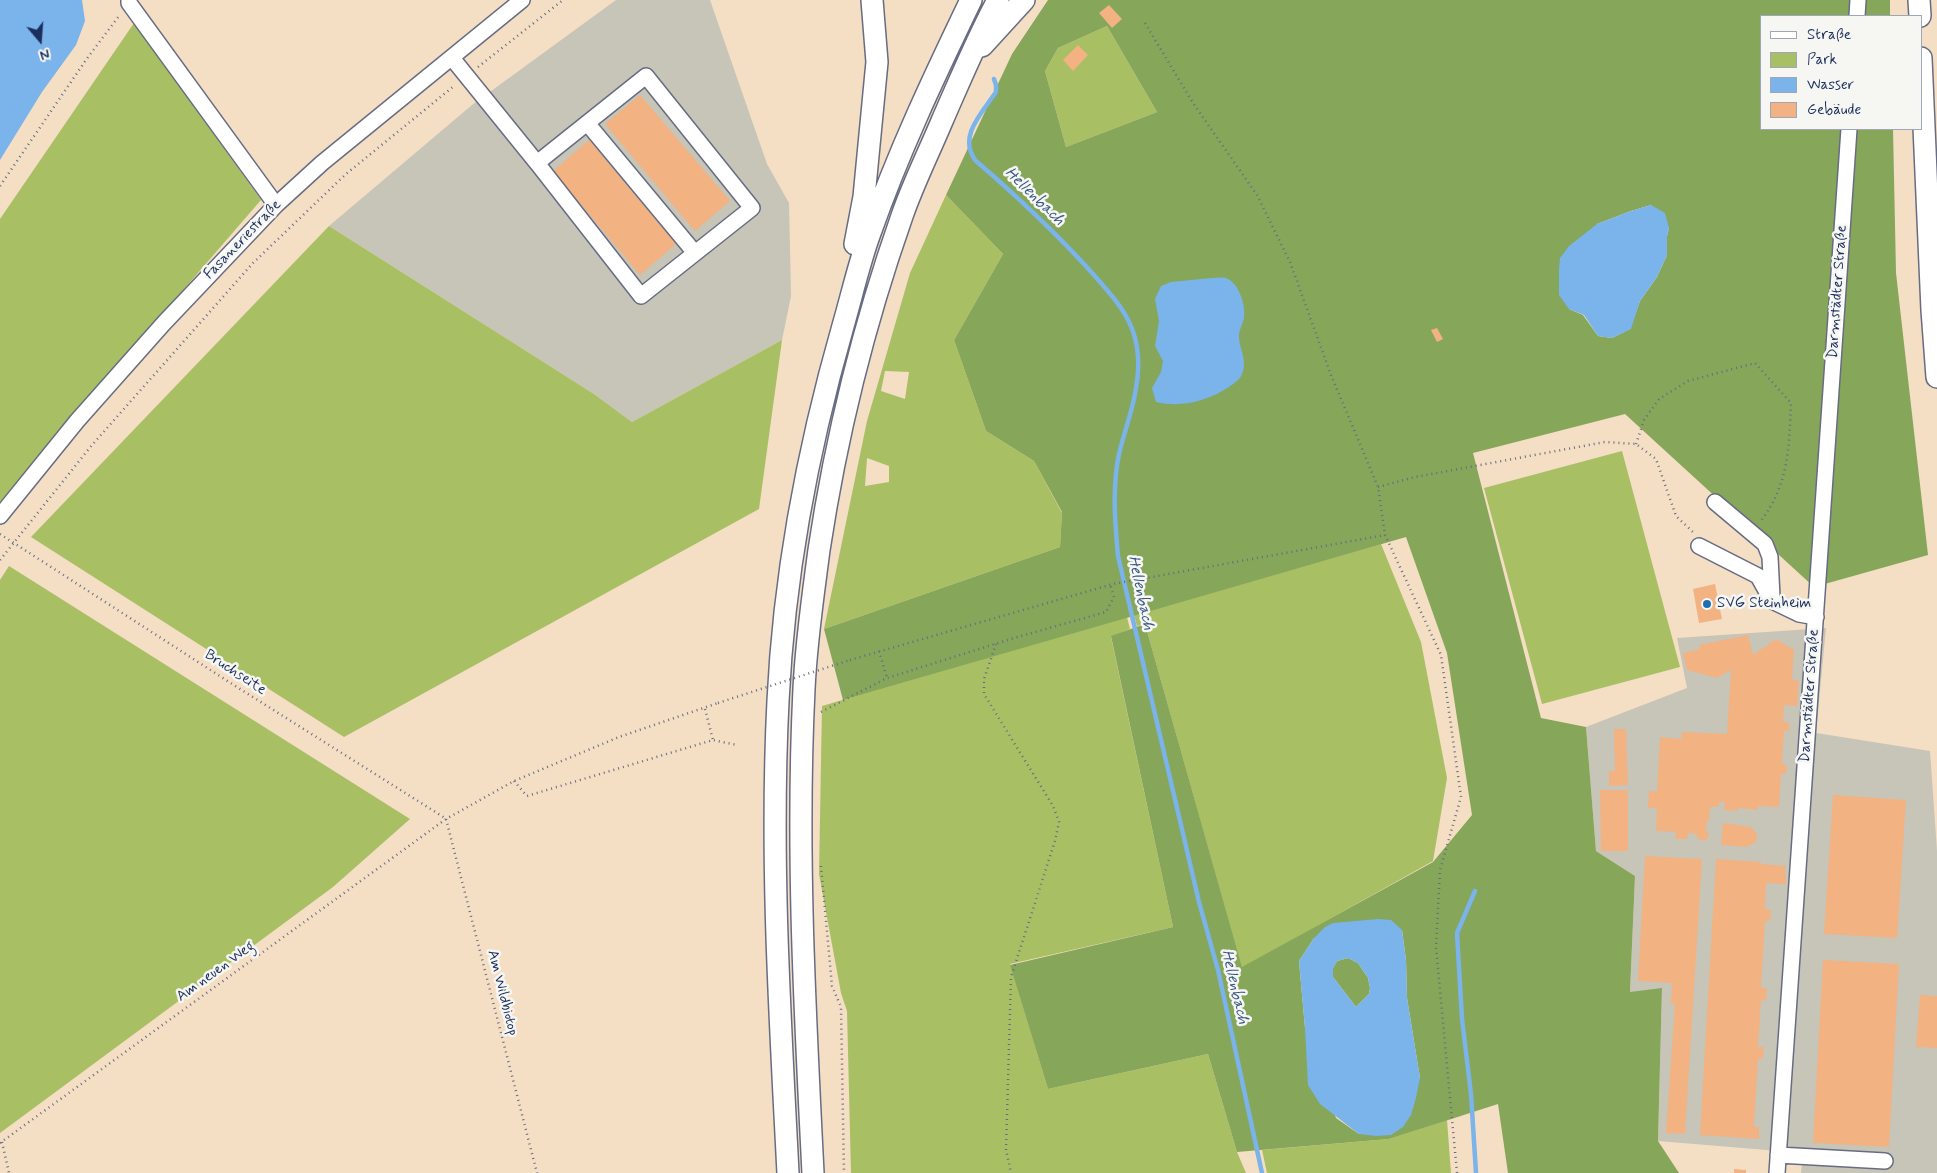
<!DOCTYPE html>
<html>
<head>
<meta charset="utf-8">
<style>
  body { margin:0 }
  #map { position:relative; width:1937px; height:1173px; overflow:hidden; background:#f4dec4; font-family:Mynerve,sans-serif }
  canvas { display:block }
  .legend { position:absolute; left:1760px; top:15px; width:162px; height:115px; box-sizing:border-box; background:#f6f6f2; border:1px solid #9ea6b7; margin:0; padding:6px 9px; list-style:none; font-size:15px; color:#1b2f5e }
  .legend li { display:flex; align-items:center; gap:10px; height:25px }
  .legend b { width:25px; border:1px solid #9ea6b7 }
  .north { position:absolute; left:15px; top:15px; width:50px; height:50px; -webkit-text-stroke:4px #f6f6f2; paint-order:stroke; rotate:162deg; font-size:14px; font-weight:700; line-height:20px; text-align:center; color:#1b2f5e }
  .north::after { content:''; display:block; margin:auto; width:18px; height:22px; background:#1b2f5e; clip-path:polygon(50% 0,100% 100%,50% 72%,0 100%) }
</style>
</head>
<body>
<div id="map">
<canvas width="1937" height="1173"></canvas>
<ul class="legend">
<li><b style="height:6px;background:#fff"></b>Straße</li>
<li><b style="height:14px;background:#a9bf64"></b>Park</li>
<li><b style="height:14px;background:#7bb3eb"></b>Wasser</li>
<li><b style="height:14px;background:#f3b281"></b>Gebäude</li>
</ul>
<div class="north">N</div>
</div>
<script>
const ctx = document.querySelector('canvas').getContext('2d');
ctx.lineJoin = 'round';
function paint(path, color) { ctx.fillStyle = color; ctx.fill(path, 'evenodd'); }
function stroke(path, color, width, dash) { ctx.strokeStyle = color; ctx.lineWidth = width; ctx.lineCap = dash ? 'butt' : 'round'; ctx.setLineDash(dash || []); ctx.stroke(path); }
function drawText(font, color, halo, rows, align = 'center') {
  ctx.font = font + ' Mynerve,sans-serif'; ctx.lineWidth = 5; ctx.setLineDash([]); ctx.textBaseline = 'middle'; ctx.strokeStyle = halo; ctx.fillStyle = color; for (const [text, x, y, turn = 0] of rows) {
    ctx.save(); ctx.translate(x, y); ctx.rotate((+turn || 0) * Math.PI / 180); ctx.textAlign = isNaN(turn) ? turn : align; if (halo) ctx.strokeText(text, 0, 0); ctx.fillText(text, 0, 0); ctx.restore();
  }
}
paint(new Path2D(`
  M616 0H710L767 164 789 203 791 296 782 340 632 422 594 394 329 226 472 105Z
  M1826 628 1816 733 1930 751 1937 851V1173H1801L1803 1153 1658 1141 1662 989 1630 993 1635 876 1596 851 1586 727 1687 688 1677 638Z`), '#c6c5b8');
paint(new Path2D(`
  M134 23 261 200 0 502V219Z
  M1107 26 1157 112 1066 147 1045 71 1058 48Z
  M946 195 1003 254 954 340 986 431 1034 461 1062 513 1060 547 824 629 867 421 910 273ZM885 371 909 372 905 399 881 391ZM867 458 889 466V482L865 486Z
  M329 226 594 394 632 422 782 340 759 509 344 737 31 537Z
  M1622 451 1680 667 1542 704 1484 488Z
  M1381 544 1421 642 1447 778 1433 861 1242 968 1145 624 1137 626 1134 615Z
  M9 566 410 819 333 887 0 1133V580Z
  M1127 617 1130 629 1111 637 1173 927 1010 964 1048 1089 1208 1054 1237 1152 1246 1173H851L847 1011 841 993 819 874 822 706Z
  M1447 1120 1451 1173H1267L1262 1150 1389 1139Z`), '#a9bf64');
paint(new Path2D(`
  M1048 0H1890V16H1761V129H1893L1896 273 1928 555 1814 587 1625 414 1473 453 1541 718 1586 727 1596 851 1635 876 1630 992 1662 988 1658 1141 1679 1173H1508L1498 1104 1389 1139 1237 1152 1208 1054 1048 1089 1010 965 1173 927 1111 636 1145 624 1242 967 1433 862 1472 815 1447 653 1406 537 843 700 824 629 1060 547 1062 512 1034 461 986 431 954 340 1003 254 946 195 1012 54ZM1107 26 1157 112 1066 147 1045 71 1058 48ZM1651 205 1669 228 1667 236V255L1657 277 1640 301 1630 329 1612 338 1598 336 1583 315 1569 309 1597 224 1631 211ZM1402 930 1406 960 1407 998 1420 1078 1359 1134 1336 1118 1305 1028 1299 961 1314 938Z
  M1348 958 1358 963 1368 978 1370 988 1369 994 1356 1007 1333 977V968L1337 961Z`), '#86a65a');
paint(new Path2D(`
  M0 0H82L85 21 76 45 42 92 0 160Z
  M1651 205 1665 213 1669 228 1667 236V255L1657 277 1640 301 1631 329 1612 338 1598 336 1584 315 1569 309 1559 295V269L1560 258 1569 246 1597 224 1631 211Z
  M1211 278C1216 278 1222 277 1226 278 1239 283 1246 305 1244 318 1243 324 1239 330 1239 336 1239 349 1248 360 1242 374 1240 380 1234 383 1229 387 1207 401 1182 408 1156 402L1152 388 1161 372 1163 361 1155 346 1159 321 1155 299 1161 286 1171 282Z
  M1378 919 1391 920 1402 930 1406 960 1407 998 1420 1078 1416 1098 1411 1115 1403 1127 1391 1135 1376 1136 1359 1134 1320 1104 1308 1085 1305 1028 1299 961 1314 938 1325 927 1333 923ZM1348 958 1358 963 1368 978 1370 988 1369 994 1356 1007 1333 977V969L1337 961Z`), '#7bb3eb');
stroke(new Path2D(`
  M994 79 996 85V92C982 113 957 137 976 161 1018 197 1057 234 1094 275 1107 290 1122 306 1130 324 1139 343 1140 367 1136 388 1133 410 1124 432 1119 454 1112 487 1115 523 1118 556L1199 902 1218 970 1262 1173
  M1475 891 1457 933 1462 1019 1471 1094 1476 1173`), '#7bb3eb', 4.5);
paint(new Path2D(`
  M1109 5 1122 19 1112 28 1099 13Z
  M1078 45 1088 55 1073 71 1063 60Z
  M640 95 730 201 695 231 605 124Z
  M589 140 676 244 640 275 553 171Z
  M1437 328 1443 339 1437 342 1431 330Z
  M1715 584 1722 619 1699 623 1693 589Z
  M1748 635 1753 655 1776 639 1794 650 1792 680H1799L1797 706 1784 705 1783 722H1789V731H1784L1782 764 1787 765 1786 774H1781L1779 807 1758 806V810L1738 808V811L1724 810 1725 802H1719L1718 807H1710L1709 821 1707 820 1706 829 1709 835 1706 840 1703 841 1697 838V834L1688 833 1687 839H1675L1676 832 1656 831 1657 808H1648L1649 791 1657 792 1660 737 1681 739 1682 732 1727 734 1731 670 1717 678 1687 670 1683 653 1700 649 1699 645Z
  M1614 729H1626L1628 785 1609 786V771H1615Z
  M1600 790H1628V851H1601Z
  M1833 795 1906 800 1897 938 1824 934Z
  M1723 823 1751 827 1757 834 1756 842 1746 847 1721 845Z
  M1645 856 1702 859 1685 1134 1666 1133 1675 1004H1671L1672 983 1638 981Z
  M1716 859 1761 862V864L1785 866 1786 884 1766 883 1765 909 1771 910 1770 921H1765L1761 988H1767L1766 1001 1761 1000 1758 1047H1764L1763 1059H1758L1754 1127H1759V1139L1700 1135Z
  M1823 960 1899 964 1889 1147 1813 1143Z
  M1920 995 1937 996V1048L1916 1047Z
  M1734 1169 1746 1170V1173H1734Z`), '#f3b281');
const minor = new Path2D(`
  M129 0V3L276 205
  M1857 16 1858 0
  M452 58 537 163 646 76 752 208 641 296 537 163
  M587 123 695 253
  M1715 502 1765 544 1770 557 1772 597
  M0 516 77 421 164 323 276 205 322 163 522 0
  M1699 546 1758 576 1772 601 1799 614 1816 617
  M1778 1155 1885 1161
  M1777 1173 1849 129`);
const highway = new Path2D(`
  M1919 0 1920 16
  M982 46 1024 0
  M1921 58 1932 310 1937 377
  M855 244 864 197 877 62 872 0
  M788 1173C780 1016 770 858 778 701 784 574 808 448 843 326 852 295 859 263 870 233 898 153 934 77 971 0
  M813 1173C805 1012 796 851 804 689 806 643 813 596 819 550 836 437 864 324 902 216 913 184 929 152 942 121 960 80 977 39 998 0`);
stroke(minor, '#676c82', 18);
stroke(highway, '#676c82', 24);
stroke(new Path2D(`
  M1145 23 1193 103 1257 195 1290 262 1331 375 1378 487 1385 535 1441 655 1461 797 1440 870 1436 947 1457 1173
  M478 67 563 0
  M0 186 88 57 119 16
  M1636 444 1644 420 1659 399 1688 381 1755 363 1791 403C1789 448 1789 483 1761 521
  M1378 487 1415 477 1605 442 1636 444 1656 459 1676 516 1693 532
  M0 534 229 682 445 818
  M0 560 92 445 253 263 346 174 454 86
  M996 644 984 679V694L1053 806 1059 822 1055 841 1011 977 1006 1150 1011 1173
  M879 651 887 678
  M850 660 1113 584 1385 535
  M705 709 713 740
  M821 712 887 678 1014 638 1106 612 1114 597 1110 584
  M514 781 527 796 713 740 737 745
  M446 819 537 1173
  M821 866 832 986 841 1007 844 1173
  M2 1142 9 1173
  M0 1143 446 819 514 781 619 737 718 703`), '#676c82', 2.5, [1, 4]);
stroke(minor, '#fff', 15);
stroke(highway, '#fff', 21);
stroke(new Path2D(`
  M718 703 850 660`), '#676c82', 2.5, [1, 4]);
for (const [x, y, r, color] of [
  [1707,604,5,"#1f6fb2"]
]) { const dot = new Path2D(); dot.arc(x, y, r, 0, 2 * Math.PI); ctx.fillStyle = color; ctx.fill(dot); stroke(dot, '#f6f6f2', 2); }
drawText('15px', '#1b2f5e', '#f6f6f2', [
  ["Fasaneriestraße",243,240,-46],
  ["Darmstädter Straße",1838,292,-86],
  ["Bruchseite",235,673,33],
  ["Darmstädter Straße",1810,696,-86],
  ["Am neuen Weg",216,972,-36],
  ["Am Wildbiotop",502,993,76]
]);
drawText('15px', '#1b2f5e', '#f6f6f2', [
  ["SVG Steinheim",1717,604]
], 'left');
drawText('italic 16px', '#385788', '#f6f6f2', [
  ["Hellenbach",1034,197,44],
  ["Hellenbach",1140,593,78],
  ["Hellenbach",1234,987,77]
]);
</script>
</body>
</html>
